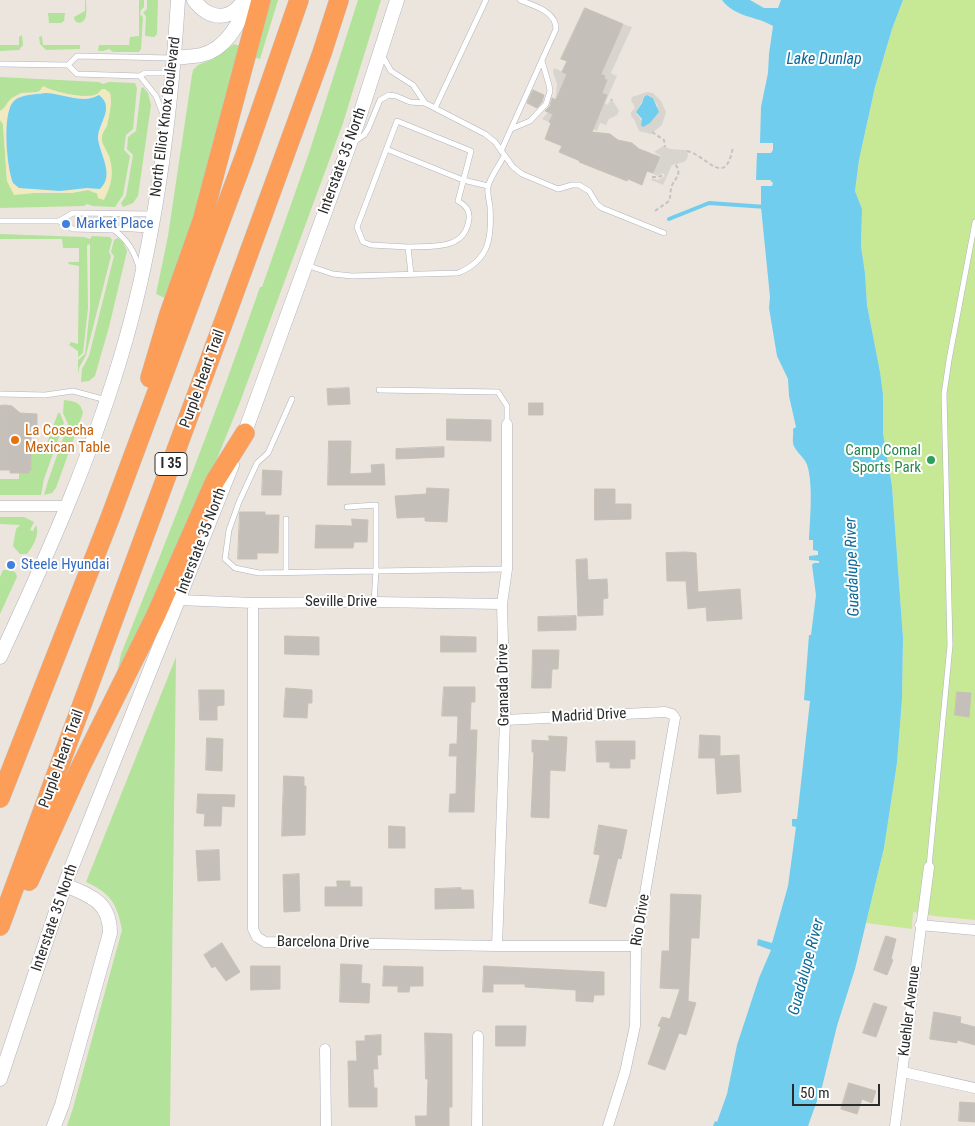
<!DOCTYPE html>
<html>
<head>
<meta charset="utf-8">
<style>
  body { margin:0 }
  #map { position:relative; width:975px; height:1126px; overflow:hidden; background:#ece5dd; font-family:"Roboto Condensed",sans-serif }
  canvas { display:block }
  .scale { position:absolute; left:792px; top:1084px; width:88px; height:22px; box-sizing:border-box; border:2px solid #2a2a2a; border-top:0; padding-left:6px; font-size:15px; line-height:18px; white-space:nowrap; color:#2a2a2a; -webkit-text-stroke:4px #fff; paint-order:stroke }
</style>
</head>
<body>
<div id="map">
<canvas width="975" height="1126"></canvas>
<div class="scale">50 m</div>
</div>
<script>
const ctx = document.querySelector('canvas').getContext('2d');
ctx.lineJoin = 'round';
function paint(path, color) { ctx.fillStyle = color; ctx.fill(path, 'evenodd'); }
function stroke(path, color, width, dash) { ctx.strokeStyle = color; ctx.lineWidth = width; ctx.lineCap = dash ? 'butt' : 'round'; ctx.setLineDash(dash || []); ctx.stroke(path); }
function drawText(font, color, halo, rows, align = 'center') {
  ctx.font = font + ' "Roboto Condensed",sans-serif'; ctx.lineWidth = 4; ctx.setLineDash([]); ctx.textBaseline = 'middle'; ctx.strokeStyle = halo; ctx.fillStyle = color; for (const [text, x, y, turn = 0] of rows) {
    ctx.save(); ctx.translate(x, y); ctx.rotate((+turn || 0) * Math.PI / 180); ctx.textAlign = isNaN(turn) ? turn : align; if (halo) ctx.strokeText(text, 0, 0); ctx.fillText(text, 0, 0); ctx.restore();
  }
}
paint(new Path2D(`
  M85 0H86C86 9 89 21 79 23L75 21 74 17 85 11Z
  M139 0H144V7L141 10 140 14 143 17 141 49 139 52H113L109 49 103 51H98L99 45H129L130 37 139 36Z
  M147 0H158L157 34 154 37 145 36 146 16 143 13 147 9Z
  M266 0H278L260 59 253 57Z
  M358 0H381L343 123 240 402 193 518 120 670 118 669 121 654C170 532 217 411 260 287H262L309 153Z
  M48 13H65L64 21 61 23H49Z
  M22 35 23 45 19 50 0 51V45H19V37Z
  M42 36 43 45H80V49L46 50 40 44 39 37Z
  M234 44 240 46 187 239 167 299 156 294 168 236 192 75 193 70 198 65 213 59Z
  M0 77 99 82 103 84 109 82 135 83 137 88 133 129 126 135 124 150 130 156 123 195 115 207 93 206 87 204 84 206 0 208V120L3 124 7 181 29 193H71L88 190 98 194 110 158 101 140 102 134 107 126 111 102 110 93 106 91C102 92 98 94 94 95 84 98 56 93 46 88L37 92 21 93 12 98 4 108 0 111Z
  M143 87 148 93 151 105 138 196 133 203 123 207 121 203 126 196 133 155 127 149 128 137 136 131 141 89Z
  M0 234 84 237 90 239 92 236 110 237 112 240 109 252 111 256 86 355 79 368 78 374V360L85 354 90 308V244L87 245 88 308 83 353 78 357V351L69 345 71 342 78 344 79 266 68 264 69 262H79V248H63L62 239H0Z
  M118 238 123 242 127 251 109 327 95 376 89 381 81 382 82 369 89 356 114 256 111 252 114 240Z
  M64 400C74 401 81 402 83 413L56 488 52 493 44 495 48 481 68 424 63 413Z
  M58 413H60L64 423 44 479 41 495H0V479H19V470H31V453L43 454Z
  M0 517H24L34 522 30 530 33 531 36 525C40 534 33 547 27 554H20L13 546 16 529 20 525 0 524Z
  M3 570C9 570 16 569 17 577L0 614V577Z
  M176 657 170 1126H67L73 1108 122 930C117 903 110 893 86 882Z`), '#b3e29a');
paint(new Path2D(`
  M43 86C52 91 86 100 96 95 97 94 101 90 102 89H105L110 93C112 102 110 115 107 124 106 129 101 134 102 139 102 145 107 152 109 157 115 173 111 186 104 200L98 198 97 193 88 190 71 193 45 192 14 195 7 181 3 124 0 120V111C5 108 5 106 8 102 16 92 28 94 39 92ZM45 93 85 99 97 97 105 115 98 137 105 160 95 189 76 188 9 162C8 143 0 100 25 95 31 94 38 95 45 93Z`), '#f1e9c0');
paint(new Path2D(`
  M903 0H975V920L934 916 913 912 912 929 866 923 884 848 897 763 902 699 903 638 892 486 883 433V394L880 372 867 305 865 273 861 246 862 209 855 191 859 160 875 87 892 29Z`), '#c7e996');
paint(new Path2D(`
  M623 24 632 27 611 73 617 76 605 103 608 105 609 101 610 102 613 101 619 111 617 115 609 119 606 125 600 123 597 131 592 129 604 94 602 93 607 80 604 79 605 76 601 74Z
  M554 68 570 75 549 122 542 119 552 108 556 95 557 84 553 72Z
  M647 92 653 93 661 101 666 112 662 125 651 134 639 131 634 119 631 116V112L635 108 631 100 632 97ZM647 95 652 97 658 106 642 121 636 113 644 97Z
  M663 146 670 149 687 150 688 155 687 159 684 162 672 165 663 185 651 180 652 178 658 180 665 176 663 173 658 176 653 174 661 156 654 152Z`), '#d8d5cf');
paint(new Path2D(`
  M722 0H750L764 8H778L781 0H903L892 29 875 87 859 160 855 191 862 209 861 246 865 273 867 305 880 372 883 394V433L892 486 903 638 902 699 897 763 884 848 855 969 837 1026 822 1087 808 1126H713L715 1121 717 1122 727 1094 737 1045 759 978 771 950 757 945 758 939 772 943 788 886 796 827 792 826V819H797L810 701 804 700 809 635H811L816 595 812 565 814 563H819V561L809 560V556L818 555V551L813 550V540H809C810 519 813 488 808 468 806 459 799 455 795 448 791 442 794 435 793 429L796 427 789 396 788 379 777 356 769 308 770 297 761 207V186H772L773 183 770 180H756L757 153H771L773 150V143H760L761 107 768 73 769 54 773 26C756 16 734 17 722 0Z
  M45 93C62 93 83 105 99 95 116 108 97 124 98 139 100 155 115 175 100 189L87 188 60 191 19 188 13 183C7 169 1 110 15 100 23 94 34 95 45 93Z
  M647 95 653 98 659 112 650 123 643 127 641 125 642 119 636 112 642 103 644 97Z`), '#71cded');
stroke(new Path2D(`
  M669 219 709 203 766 207`), '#71cded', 4);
const building = new Path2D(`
  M585 8 623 24 601 74 605 76 604 79 607 80 602 93 607 95 592 132 610 134 618 140 632 143 639 149 660 157 653 173 647 171 642 185 628 179 627 181 579 162 580 161 559 152 562 146 545 139 551 123 549 122 553 114 545 111 550 106 552 98 556 100 567 74 562 72 567 61 561 59Z
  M533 90 544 95 542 102 537 108 527 103Z
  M349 388 350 404 328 405 327 389Z
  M529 403H543V415H529Z
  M5 405 12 406 20 413 37 414V426H31V470H29V473H10V470H0V406Z
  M447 419 491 420V441L447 440Z
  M329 441H351L350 474 372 473 371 465 384 464 385 485H328Z
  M444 447V457L396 459V449Z
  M263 470 282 471 281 495H262Z
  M427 488 449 489 447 522 425 521V517L397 518 395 496 426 494Z
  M595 489H615V504H631V519L595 520Z
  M240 512H265V515H279L278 553H257V559H238Z
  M352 519 368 520 367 542H354L353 548H315L316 525 352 526Z
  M686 552 696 553 698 592 740 589 742 619 707 621 706 607 688 609 686 581H667L666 553Z
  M587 559 588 580 607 579 608 598 603 599V615L578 616 576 560Z
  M576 616V630L538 631V617Z
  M285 636 319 637V655L285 654Z
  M441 636 476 637V652H441Z
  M533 650H559L558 669H552L551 688H532Z
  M444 687H475V702H471L470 730H477L474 812H449L450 794H456L457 756H449L450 744H457L458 716H442Z
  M286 688 312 690V703H308L307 718 284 717Z
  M199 690H224V705L217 706V720H200Z
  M957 692 971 693 969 717 955 715Z
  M700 735 720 736V756L739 755 741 792 717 794 715 758H699Z
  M549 736 567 737 565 771 550 770 549 818 531 817 534 752H532V740L549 741Z
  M207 738 223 739 222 771 206 770Z
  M596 741H635V759H630V768H610V762H597Z
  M284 776 304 777V786H306L305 835 282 836Z
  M198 794 235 795 234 807 222 806 221 826H204L205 814 197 813Z
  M599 825 627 830 621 859 618 858 606 907 589 903 600 855 594 854Z
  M389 826 405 827V848H389Z
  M219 850 220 880 198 881 196 851Z
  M299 874 300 911 284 912 283 875Z
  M337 881H350V887H362V906H325V887H337Z
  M461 888V890H473L474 908 435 909V889Z
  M671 894 701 895 699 938H691L688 1001 696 1003 686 1035 679 1033 665 1070 648 1064 661 1027 658 1026 662 1017 670 1019 680 989 660 988 662 951H669Z
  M886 936 896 939 891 959 893 960 887 975 874 970Z
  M222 943 240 972 226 981 215 966 212 968 204 955Z
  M341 964 362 965 361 983 370 984 369 1003 340 1002Z
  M251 966H280V989L251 990Z
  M384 966 423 967V986H410L409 992H398V986H383Z
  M484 966 604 972V995H594L593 1002 576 1001V990L525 987V984H493V992H483Z
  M874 1003 887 1007 876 1037 863 1033Z
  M934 1012 961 1017 960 1023 975 1027V1045L957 1040V1043L930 1039Z
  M496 1026H526L525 1046H496Z
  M425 1033 452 1034V1107H449V1126H416L415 1116H427L428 1079H426Z
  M381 1035V1055H377L378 1069H373L374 1088H377V1107H349L348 1061H357L356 1041H365V1036Z
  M849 1083 876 1091 872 1103 862 1099 857 1114 841 1109Z
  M960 1102 975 1103V1122L959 1121Z`);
paint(building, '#c4bfb8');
stroke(building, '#c8c1b6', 1);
const service = new Path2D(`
  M383 57 391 71 413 85 425 103
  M0 64 68 65 77 56 171 58
  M68 65 77 74 140 76 145 73H172
  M140 76 156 96 163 114
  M435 108 486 0
  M511 129 530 121 546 104 550 91 549 85 542 61
  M355 141 364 135 368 129 380 100 389 95 396 96 410 102 425 103 485 134 495 142 513 167 522 174 558 189 572 185H579L589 191 597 204 602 208 664 233
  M386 149 463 180 488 186
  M501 151 556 29C556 11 534 6 520 0
  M0 221H59L73 229 114 230 117 228 149 230
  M59 221 73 213 152 214
  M114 230C128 240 135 252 139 268
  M408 247C432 246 465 251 469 219 470 210 466 206 458 201L471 151 397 121 357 227 363 242 371 245 408 247 411 274
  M306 265 333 274 352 276 458 273C490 260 492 237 490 206 489 200 487 193 488 187 489 179 500 164 504 156
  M379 390 498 392 507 406V424
  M0 394 45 395 73 391 106 400
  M292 399 268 453 257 463 239 502 229 530 225 559 235 568 259 573 376 571 374 602
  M347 507 376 505V571L507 569
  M286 572V519
  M929 867 950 645 944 394 949 360 975 222`);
const minor = new Path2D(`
  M0 506H67
  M179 600 253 603 374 602 502 604
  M253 603V929L257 937 265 942 497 946H636
  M505 720 665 712 672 714 675 718 636 946 635 1026 625 1072 608 1126
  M920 925 975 930
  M497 946 505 720 502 604 507 569V424
  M325 1049 326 1126
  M903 1072 975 1088
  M477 1126 478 1036
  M895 1126 929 867`);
const secondary = new Path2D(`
  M194 0C209 20 230 22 244 0
  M173 58C182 57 192 57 201 55 227 49 240 22 248 0
  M242 440 357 124 397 0
  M0 657C48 554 95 449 126 339 157 229 171 114 178 0
  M0 1079 68 876 232 465
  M54 1126 62 1105 110 933C110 902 91 896 65 885`);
const motorway = new Path2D(`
  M150 378 169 314 202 221 261 0
  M0 798 110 518 244 158 299 0
  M29 881 80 768 155 617 215 481 245 433
  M0 926 228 310 322 53 339 0`);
stroke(service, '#b0b3be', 6);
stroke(minor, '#b0b3be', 11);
stroke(secondary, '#b0b3be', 15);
stroke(motorway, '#c3c3c3', 20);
stroke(new Path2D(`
  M611 99 612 101
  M652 132 664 140 665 147
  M687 151C707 155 725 190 733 147
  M652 177H658L664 175
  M655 211 669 201C671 196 670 190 672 185 677 176 682 173 675 164`), '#c3c3c3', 2, [4, 2.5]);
stroke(service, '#fff', 5);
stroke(minor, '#fff', 10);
stroke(secondary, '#fff', 14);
stroke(motorway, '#fc9d58', 19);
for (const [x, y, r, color] of [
  [66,224,5,"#3f7fe0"],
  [15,440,5,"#e8710a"],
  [931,460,5,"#2e9e5b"],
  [11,565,5,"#3f7fe0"]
]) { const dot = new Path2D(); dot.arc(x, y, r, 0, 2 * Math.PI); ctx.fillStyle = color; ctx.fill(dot); stroke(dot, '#fff', 2); }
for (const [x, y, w] of [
  [171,464,32]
]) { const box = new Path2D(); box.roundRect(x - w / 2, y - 11.5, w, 23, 4); ctx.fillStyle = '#fff'; ctx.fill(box); stroke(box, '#2a2a2a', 1); }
drawText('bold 14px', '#2a2a2a', null, [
  ["I 35",171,464]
]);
drawText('15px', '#2a2a2a', '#fff', [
  ["North Elliot Knox Boulevard",166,117,-83],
  ["Interstate 35 North",343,161,-70],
  ["Purple Heart Trail",203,379,-70],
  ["Interstate 35 North",202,541,-69],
  ["Seville Drive",341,602],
  ["Granada Drive",504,685,-91],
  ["Madrid Drive",589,716,-3],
  ["Purple Heart Trail",62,759,-70],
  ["Interstate 35 North",55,918,-71],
  ["Rio Drive",641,920,-81],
  ["Barcelona Drive",323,943,1],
  ["Kuehler Avenue",910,1011,-83]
]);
drawText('15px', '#366cbe', '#fff', [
  ["Market Place",76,224],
  ["Steele Hyundai",21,565]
], 'left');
drawText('15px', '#c56008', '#fff', [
  ["La Cosecha",25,431],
  ["Mexican Table",25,448]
], 'left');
drawText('15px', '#27864d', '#fff', [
  ["Camp Comal",921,451],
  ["Sports Park",921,468]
], 'right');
drawText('italic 16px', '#0f6b9a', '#fff', [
  ["Lake Dunlap",824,60],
  ["Guadalupe River",853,567,-92],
  ["Guadalupe River",807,967,-75]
]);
</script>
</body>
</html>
